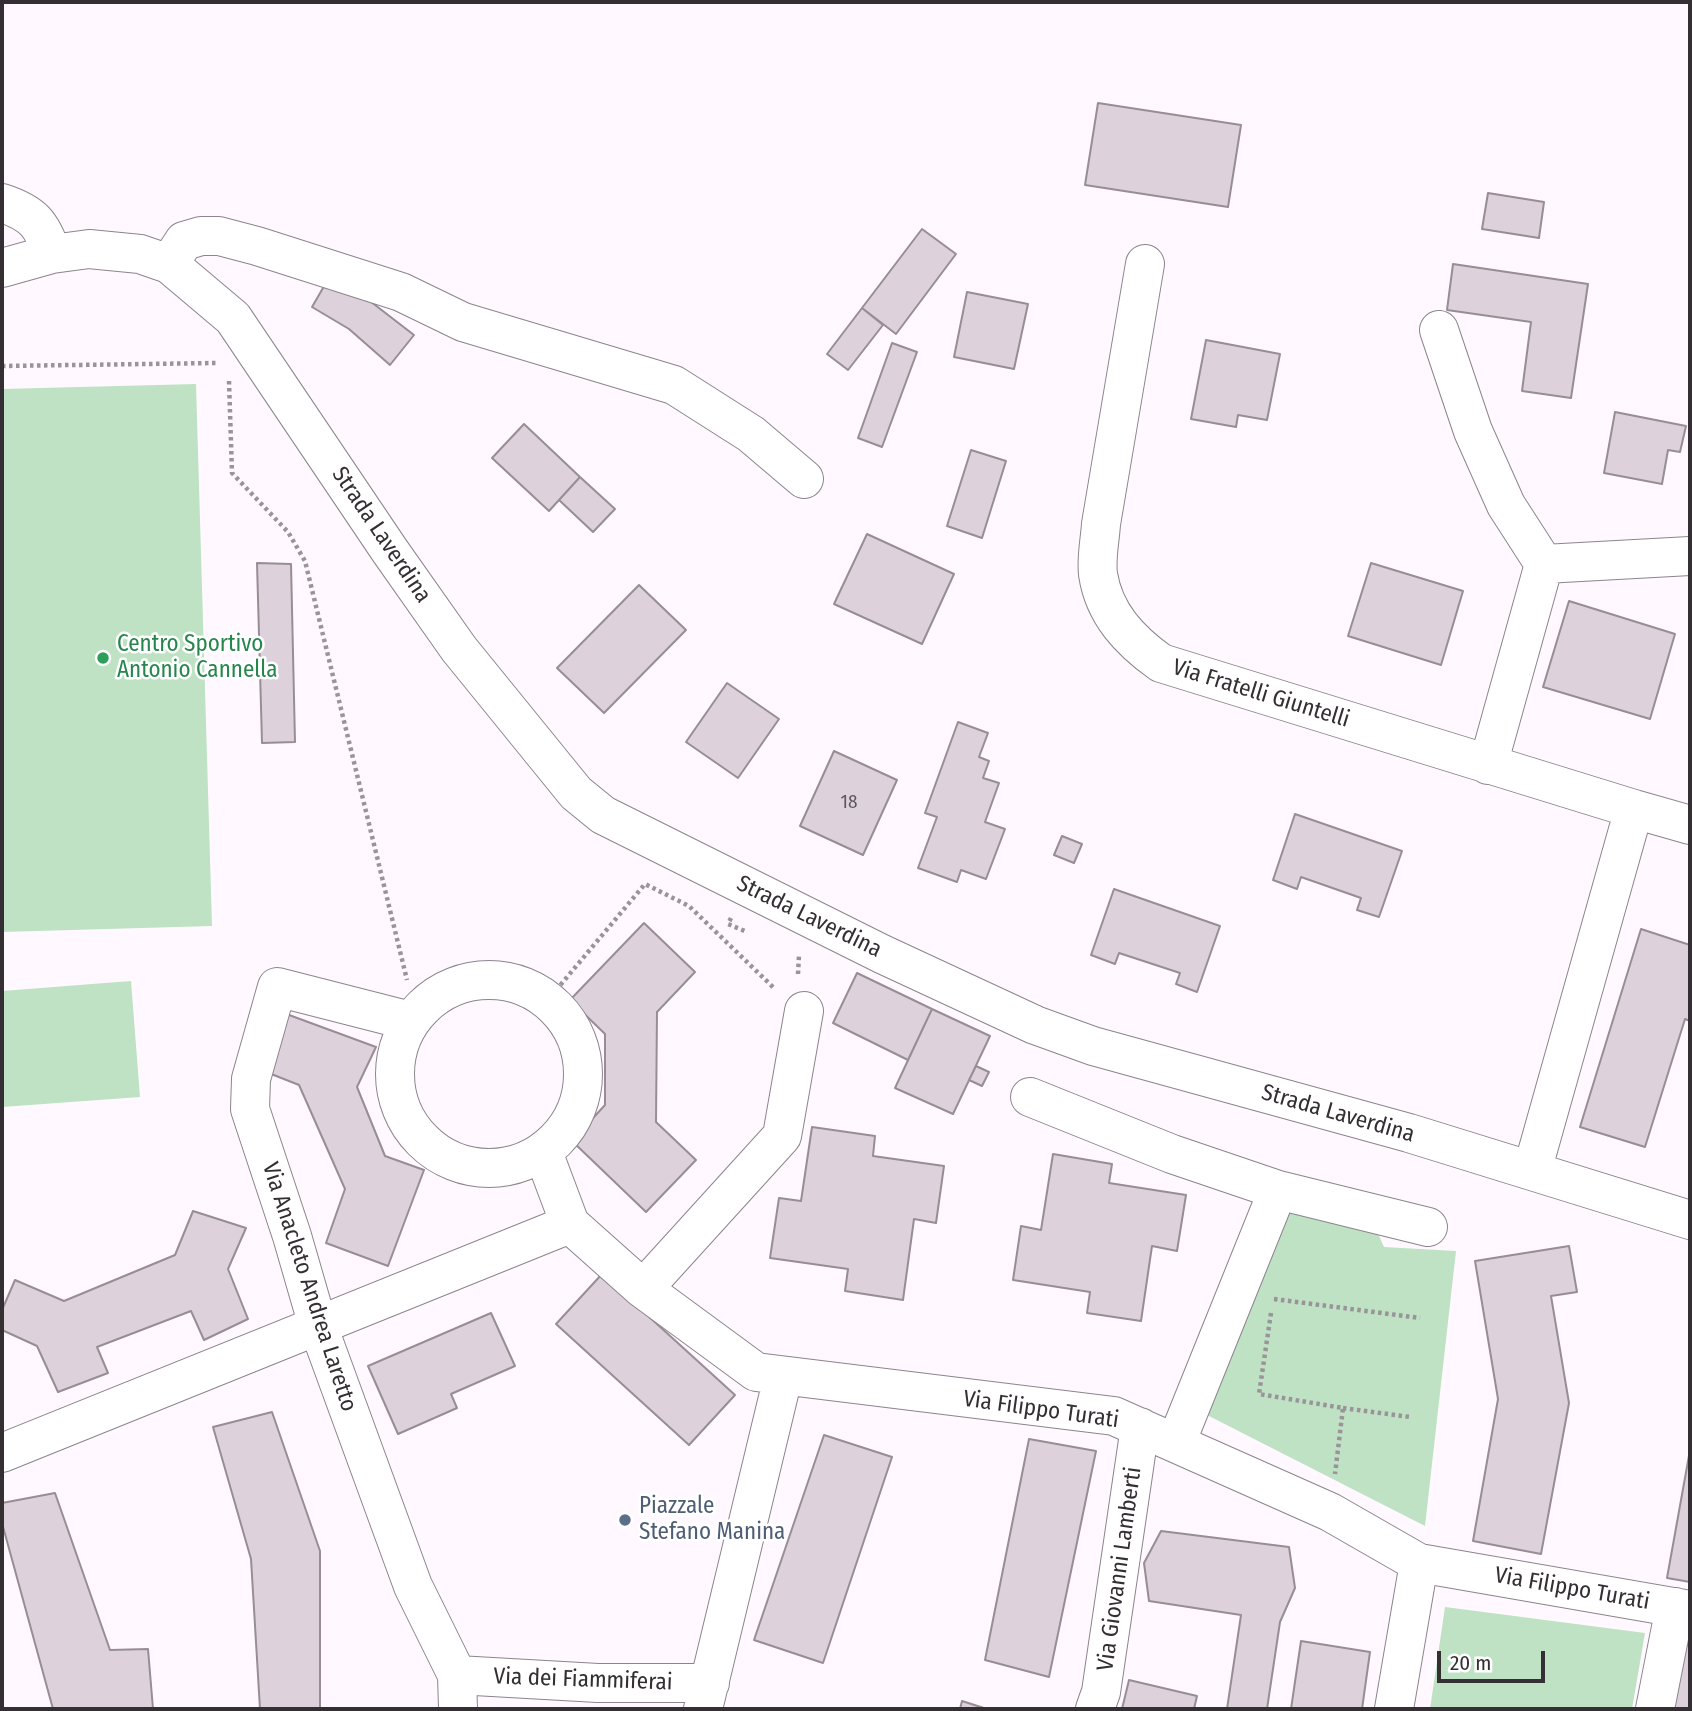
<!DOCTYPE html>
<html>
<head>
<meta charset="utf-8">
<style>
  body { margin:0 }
  #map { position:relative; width:1692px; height:1711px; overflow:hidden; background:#fff9ff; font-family:"Fira Sans Condensed",sans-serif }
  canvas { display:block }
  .frame { position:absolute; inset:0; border:4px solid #332f33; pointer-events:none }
  .scale { position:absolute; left:1437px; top:1651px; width:108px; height:32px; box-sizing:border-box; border:4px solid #332f33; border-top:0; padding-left:9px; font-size:21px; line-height:24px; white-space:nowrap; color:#332f33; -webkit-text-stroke:5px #fff; paint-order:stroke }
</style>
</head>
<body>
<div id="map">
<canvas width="1692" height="1711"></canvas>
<div class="frame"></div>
<div class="scale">20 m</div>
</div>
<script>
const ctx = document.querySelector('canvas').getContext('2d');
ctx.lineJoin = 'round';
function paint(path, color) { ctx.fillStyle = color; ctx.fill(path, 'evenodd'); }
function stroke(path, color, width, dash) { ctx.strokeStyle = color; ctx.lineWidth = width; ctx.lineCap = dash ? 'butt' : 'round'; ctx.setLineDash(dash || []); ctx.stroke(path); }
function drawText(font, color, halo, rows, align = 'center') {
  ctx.font = font + ' "Fira Sans Condensed",sans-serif'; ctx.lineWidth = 5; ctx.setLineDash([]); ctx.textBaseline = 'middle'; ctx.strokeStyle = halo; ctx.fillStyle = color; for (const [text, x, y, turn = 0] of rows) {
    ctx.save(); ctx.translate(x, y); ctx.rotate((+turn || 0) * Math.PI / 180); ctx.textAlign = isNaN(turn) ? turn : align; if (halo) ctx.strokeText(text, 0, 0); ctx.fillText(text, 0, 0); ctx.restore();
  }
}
paint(new Path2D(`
  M196 384 212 926 2 932V389Z
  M131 981 140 1097 2 1107V991Z
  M1294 1199 1372 1220 1384 1247 1456 1251 1425 1526 1207 1415Z
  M1445 1607 1645 1633 1632 1709H1430Z`), '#bee2c3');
const building = new Path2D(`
  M1098 103 1241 125 1228 207 1085 185Z
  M1488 193 1544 202 1539 238 1482 229Z
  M922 229 956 254 896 334 862 308Z
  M1453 264 1588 284 1571 398 1522 391 1531 322 1447 310Z
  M327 281 366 298 414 335 390 365 349 329 312 307Z
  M967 292 1028 304 1014 369 954 357Z
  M862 308 883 325 848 370 827 354Z
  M1206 340 1280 354 1267 420 1238 415 1236 427 1191 419Z
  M892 343 917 352 882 447 858 438Z
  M1615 412 1686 426 1680 452 1668 450 1662 484 1604 473Z
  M524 424 580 477 549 511 492 458Z
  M971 450 1006 461 982 538 947 526Z
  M580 477 615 509 593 532 559 500Z
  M867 534 954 574 922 644 834 604Z
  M257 563 291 564 295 742 262 743Z
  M1371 563 1463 591 1441 665 1348 636Z
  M639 585 686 630 604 713 557 668Z
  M1569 601 1675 634 1650 719 1543 687Z
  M727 683 779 719 738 778 686 742Z
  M958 722 988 733 979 757 989 761 983 778 999 783 985 822 1005 829 986 879 961 870 957 882 918 868 937 817 925 813Z
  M834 751 897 780 863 855 800 826Z
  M1295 814 1402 851 1379 917 1357 910 1361 898 1301 877 1297 889 1273 880Z
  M1062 836 1082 844 1074 863 1054 855Z
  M1114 889 1220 926 1197 992 1176 984 1180 973 1119 953 1115 964 1091 955Z
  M644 923 695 972 657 1012 656 1122 696 1160 646 1212 572 1141 605 1105V1034L570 1000Z
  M1641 929 1690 945V1021L1685 1019 1645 1147 1580 1127Z
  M857 973 932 1009 908 1060 833 1023Z
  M270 1008 376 1047 357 1087 385 1156 424 1170 388 1266 326 1243 345 1189 299 1085 251 1066Z
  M932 1009 990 1036 953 1114 895 1088Z
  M976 1066 989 1072 982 1086 969 1080Z
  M812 1127 875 1136 873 1156 944 1166 936 1223 914 1219 903 1300 845 1291 848 1269 770 1258 779 1198 801 1201Z
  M1053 1154 1112 1164 1109 1183 1186 1195 1177 1251 1152 1246 1141 1321 1087 1313 1090 1292 1013 1280 1021 1226 1041 1230Z
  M193 1211 246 1228 228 1269 248 1319 204 1340 191 1311 97 1347 108 1373 58 1392 37 1346 2 1330V1310L15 1280 64 1301 175 1255Z
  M1569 1246 1577 1292 1551 1296 1569 1403 1541 1554 1473 1541 1498 1399 1475 1261Z
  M602 1274 735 1395 689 1445 556 1324Z
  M491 1313 515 1366 451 1394 457 1408 398 1434 368 1366Z
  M272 1412 320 1551V1709H260L251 1559 213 1427Z
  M824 1435 892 1457 823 1663 754 1640Z
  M1029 1439 1096 1451 1049 1677 985 1660Z
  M1690 1450V1582L1667 1578Z
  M55 1493 110 1650 148 1649 153 1709H53L2 1523V1503Z
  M1161 1531 1289 1547 1295 1588 1280 1622 1267 1709H1227L1241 1615 1149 1601 1144 1563Z
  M1301 1641 1370 1652 1362 1709H1291Z
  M1685 1645 1690 1646V1709H1673Z
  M1129 1680 1197 1696 1194 1709H1122Z
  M962 1701 987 1709H960Z`);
paint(building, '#ddd2db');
stroke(building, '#988d95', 2);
const minor = new Path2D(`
  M2 203C33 213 42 224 52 254
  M169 264 184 241 201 236H219L257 246 401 292 463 322 674 385 751 434 804 479
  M1145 264 1101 524C1100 540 1096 558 1098 574 1104 614 1130 641 1161 663L1634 809 1532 1171
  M2 268 52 254 89 249 140 254 169 264 233 318 390 551 459 649 576 793 603 815 882 954 1035 1025 1093 1046 1409 1133 1690 1220
  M1439 330 1473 431 1506 505 1544 564 1488 765
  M1544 564 1690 556
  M1634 809 1690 825
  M395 1074a94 94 0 1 1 188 0a94 94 0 1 1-188 0Z
  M410 1021 277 987 251 1079 250 1109 292 1236 318 1326 413 1586 457 1675 458 1709
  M1030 1097 1172 1154 1278 1190 1428 1227
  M543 1152 570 1224 643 1289 756 1372 1114 1416 1330 1512 1419 1563 1690 1610
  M643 1289 782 1136 804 1011
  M1176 1443 1278 1190
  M2 1453 570 1224
  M457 1675 598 1683H710
  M703 1709 783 1377
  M1095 1709 1101 1692 1140 1427
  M1394 1709 1419 1563
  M1655 1709 1675 1607`);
stroke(minor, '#8d848d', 40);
stroke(new Path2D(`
  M2 366 217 363
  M229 381 232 473 288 532 305 561 407 980
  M731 918 728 924 747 932
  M798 974 799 955
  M547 1001 645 884 689 906 775 989
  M1274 1299 1420 1318
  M1271 1313 1259 1394 1343 1408 1335 1474
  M1343 1408 1410 1417`), '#999499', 4.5, [3.5, 3.5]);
stroke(minor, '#fff', 38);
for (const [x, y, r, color] of [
  [103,658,7,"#2e9e5b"],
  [625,1520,7,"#5c6f8a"]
]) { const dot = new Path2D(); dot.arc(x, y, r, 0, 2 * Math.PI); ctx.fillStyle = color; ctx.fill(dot); stroke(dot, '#fff', 2.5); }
drawText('19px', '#5e585d', null, [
  ["18",849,803]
]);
drawText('23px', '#332f33', '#fff', [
  ["Strada Laverdina",381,535,56],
  ["Via Fratelli Giuntelli",1261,694,17],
  ["Strada Laverdina",809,917,26],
  ["Strada Laverdina",1338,1114,16],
  ["Via Anacleto Andrea Laretto",309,1287,72],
  ["Via Filippo Turati",1041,1410,8],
  ["Via Giovanni Lamberti",1120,1569,-82],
  ["Via Filippo Turati",1572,1589,10],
  ["Via dei Fiammiferai",583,1680,2]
]);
drawText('23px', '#27864d', '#fff', [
  ["Centro Sportivo",117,645],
  ["Antonio Cannella",117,671]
], 'left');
drawText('23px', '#4e5e75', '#fff', [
  ["Piazzale",639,1507],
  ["Stefano Manina",639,1533]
], 'left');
</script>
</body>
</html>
